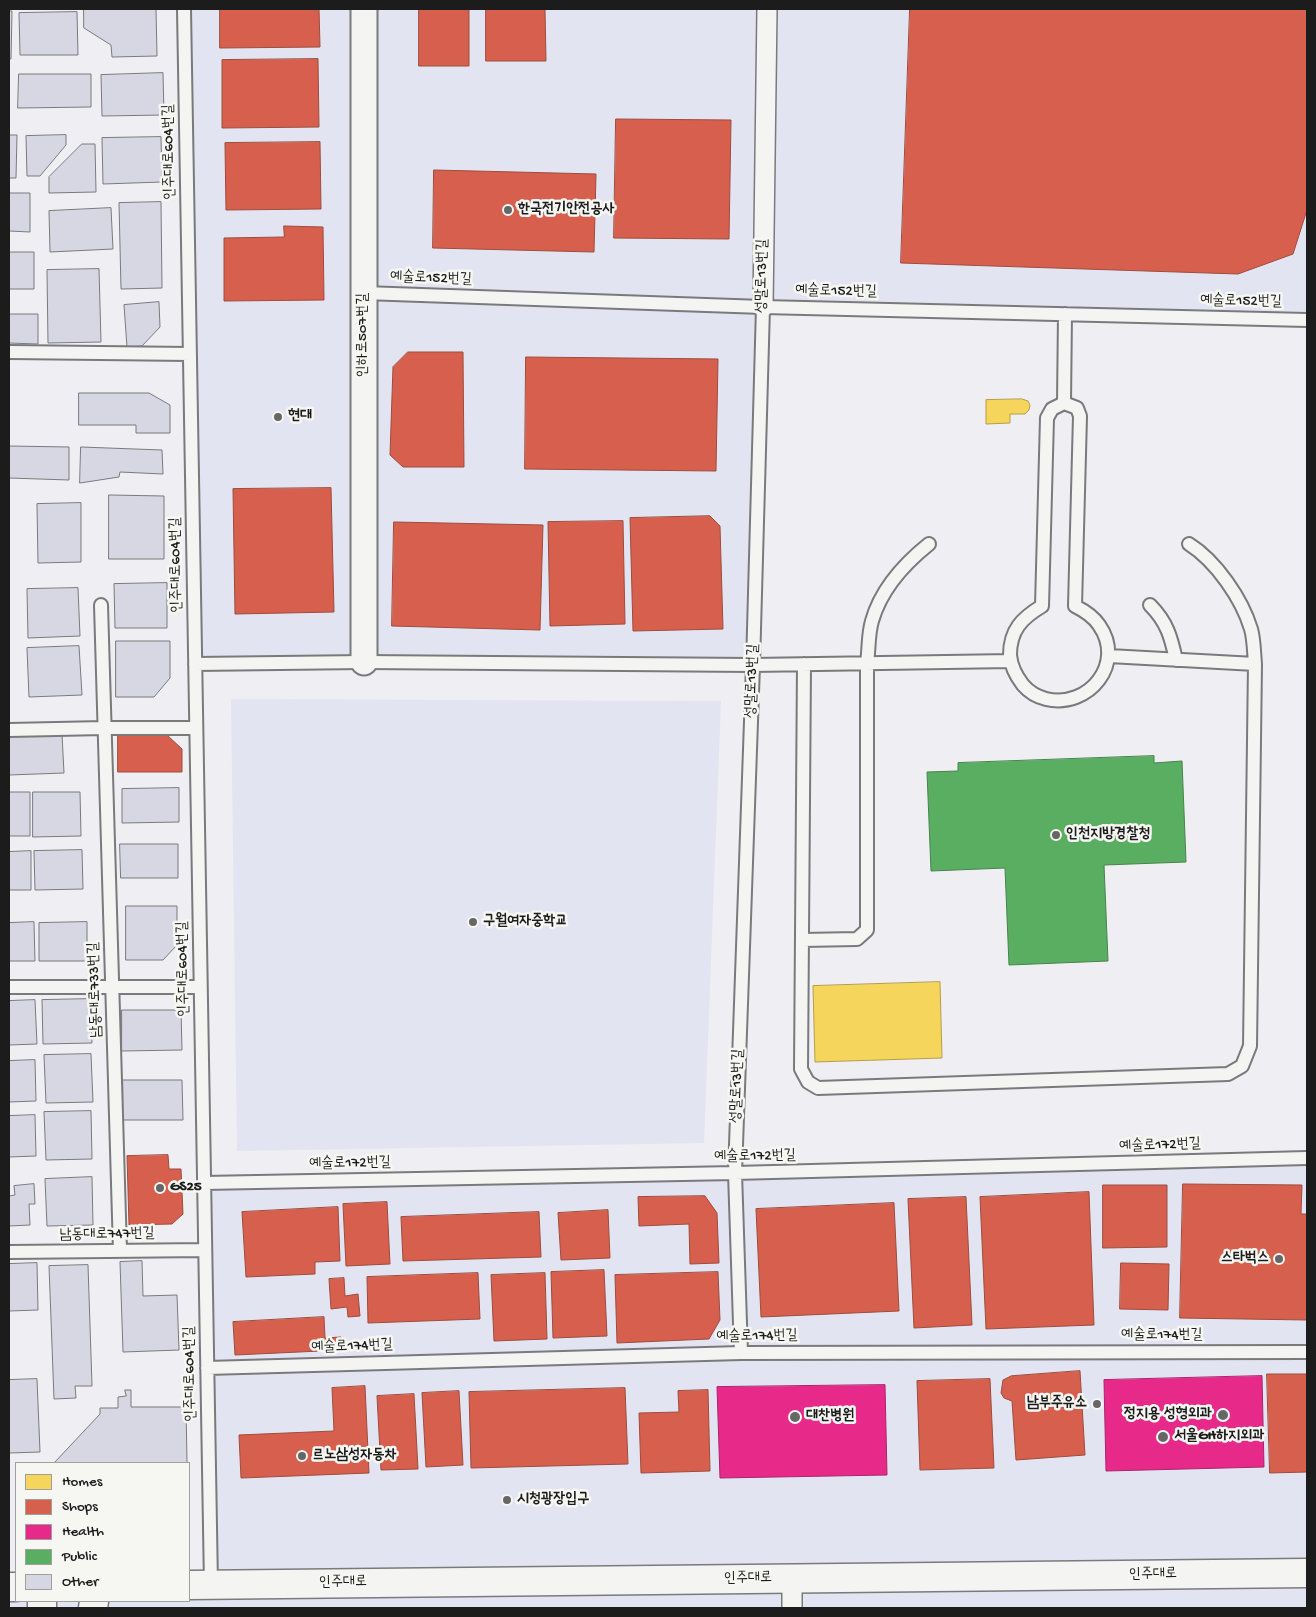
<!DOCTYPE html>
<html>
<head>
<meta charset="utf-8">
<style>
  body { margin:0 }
  #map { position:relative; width:1316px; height:1617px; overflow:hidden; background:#eeeef3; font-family:"Gochi Hand",sans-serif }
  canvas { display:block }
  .frame { position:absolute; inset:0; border:10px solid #1c1c1c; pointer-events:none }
  .legend { position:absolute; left:15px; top:1462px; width:175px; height:140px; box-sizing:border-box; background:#f6f6f2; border:1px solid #9f9f9c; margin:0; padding:6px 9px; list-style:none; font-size:15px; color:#1c1c1c }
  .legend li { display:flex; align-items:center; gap:10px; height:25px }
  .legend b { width:25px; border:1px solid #9f9f9c }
</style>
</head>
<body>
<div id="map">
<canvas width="1316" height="1617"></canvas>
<div class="frame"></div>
<ul class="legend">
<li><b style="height:14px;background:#f6d55c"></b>Homes</li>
<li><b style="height:14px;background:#d6604d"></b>Shops</li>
<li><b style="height:14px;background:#e7298a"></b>Health</li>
<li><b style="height:14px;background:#5aae61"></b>Public</li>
<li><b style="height:14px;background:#d6d7e2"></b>Other</li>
</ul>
</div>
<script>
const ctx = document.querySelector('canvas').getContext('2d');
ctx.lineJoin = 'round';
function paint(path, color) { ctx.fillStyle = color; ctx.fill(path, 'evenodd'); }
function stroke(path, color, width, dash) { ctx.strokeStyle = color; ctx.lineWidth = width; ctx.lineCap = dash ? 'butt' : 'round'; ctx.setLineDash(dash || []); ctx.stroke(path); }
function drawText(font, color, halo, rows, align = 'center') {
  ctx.font = font + ' "Gochi Hand","Poor Story",sans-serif'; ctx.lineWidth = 5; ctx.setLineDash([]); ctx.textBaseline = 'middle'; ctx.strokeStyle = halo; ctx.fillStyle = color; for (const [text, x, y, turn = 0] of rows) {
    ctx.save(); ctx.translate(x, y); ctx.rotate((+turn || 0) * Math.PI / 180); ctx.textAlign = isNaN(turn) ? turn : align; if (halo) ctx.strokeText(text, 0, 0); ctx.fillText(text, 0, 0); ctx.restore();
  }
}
paint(new Path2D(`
  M186 9H1307V320L763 307 753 665 195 664Z
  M231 699 721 701 704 1143 237 1151Z
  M1307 1162V1608H9V1590H16V1601H189V1588L211 1584 204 1183Z`), '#e3e4f1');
const homes = new Path2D(`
  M1022 399 1028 401 1030 405 1029 410 1025 414H1010V423L986 424V400Z
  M940 982 942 1058 815 1062 813 986Z`);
paint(homes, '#f6d55c');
stroke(homes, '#b59e49', 1);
const shops = new Path2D(`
  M220 9H319L320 47 220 48Z
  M419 9H469V66H419Z
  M486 9H545L546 61H486Z
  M910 9H1307V210L1293 254 1238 274 901 263Z
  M318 59 319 127 222 128V60Z
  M616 119 731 120 729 239 614 238Z
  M320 142 321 209 226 210 225 143Z
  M434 170 596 174 594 252 433 248Z
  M284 226 323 227 324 300 224 301V238L284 237Z
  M408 352H463L464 467H403L390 455 393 367Z
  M526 357 718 359 716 471 525 469Z
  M331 488 334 612 235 614 233 489Z
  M710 516 720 526 723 629 633 631 630 518Z
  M623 521 625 624 550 626 548 522Z
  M394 522 543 525 540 630 392 626Z
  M118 735H167L182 749V772H118Z
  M168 1155 169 1169H181L183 1214 172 1224 129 1225 127 1156Z
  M1183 1184 1302 1185 1301 1214H1307V1320L1180 1318Z
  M1103 1185H1167V1247L1103 1248Z
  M1089 1192 1094 1325 986 1329 980 1197Z
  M705 1196 717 1213 719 1263 690 1264 689 1224 639 1226 638 1197Z
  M966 1197 972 1325 914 1328 908 1199Z
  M387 1202 390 1264 346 1266 343 1204Z
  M894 1203 899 1311 761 1317 756 1209Z
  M338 1207 340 1261 315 1262V1274L246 1277 242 1212Z
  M608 1210 610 1258 561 1260 558 1213Z
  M539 1212 541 1257 403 1261 401 1217Z
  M1121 1263 1169 1264 1168 1310 1120 1309Z
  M604 1270 607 1336 553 1338 551 1272Z
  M718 1272 720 1320 709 1339 617 1343 615 1275Z
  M478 1273 480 1319 368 1323 367 1277Z
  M545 1273 547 1339 494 1341 491 1275Z
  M344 1278 345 1296 358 1294 360 1316 348 1317 347 1307 331 1309 329 1279Z
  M324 1317 325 1338 341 1337 342 1350 235 1355 233 1322Z
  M1080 1371 1085 1455 1016 1460 1012 1401 1004 1398 1001 1393 1003 1380 1011 1376Z
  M1267 1374H1307V1472L1270 1473Z
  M990 1379 994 1468 920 1470 917 1381Z
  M365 1386 369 1473 241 1478 239 1435 334 1431 332 1388Z
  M625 1388 628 1464 471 1468 469 1392Z
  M708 1390 710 1471 641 1473 639 1413 679 1412 678 1391Z
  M459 1391 463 1465 426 1467 422 1393Z
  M414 1394 418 1469 381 1470 377 1396Z`);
paint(shops, '#d6604d');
stroke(shops, '#9e4c3e', 1);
const health = new Path2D(`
  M1262 1376 1264 1467 1106 1471 1104 1380Z
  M885 1385 887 1475 720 1478 717 1387Z`);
paint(health, '#e7298a');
stroke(health, '#aa2569', 1);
const public = new Path2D(`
  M1154 756V763L1182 761 1186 862 1104 865 1108 961 1009 965 1005 868 931 871 927 772 958 771V763Z`);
paint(public, '#5aae61');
stroke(public, '#47824c', 1);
const building = new Path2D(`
  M84 9H156L157 56 112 57 111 45 84 28Z
  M9 11H12L11 59H9Z
  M77 12 78 55H20L19 13Z
  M163 73 164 115 102 116 101 75Z
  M19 74H91V107L18 108Z
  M9 135H17L16 178H9Z
  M66 135V145L40 176H27L26 136Z
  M161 137 162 182 103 184 102 138Z
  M82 144H95L96 192 49 193V177Z
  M9 193H30V232L9 231Z
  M161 202 162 288 121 289 119 203Z
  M111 208 113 249 50 252 49 211Z
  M9 252H34V289H9Z
  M99 269 101 342 48 343 47 270Z
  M159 302 160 327 142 346 127 347 124 305Z
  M9 314H38V344L9 343Z
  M79 393H149L170 405V433H136V425H79Z
  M9 446 69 447V480L9 478Z
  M81 447 162 450 163 474 120 472 119 477 80 483Z
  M109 495 164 496V559H109Z
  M81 503V562L38 563 37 504Z
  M167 583V628H115L114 584Z
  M78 588 80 636 28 638 27 589Z
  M116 641H170V678L154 697H116Z
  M79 646 82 695 29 697 27 648Z
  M62 734 64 773 9 775V736Z
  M179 788V822L122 823V789Z
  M9 792H30V836H9Z
  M33 792H80L81 836 33 837Z
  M120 844H178V878H121Z
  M82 850 83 889 35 890 34 851Z
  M31 851V890H9V852Z
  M126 906H177V945L163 960H126Z
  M34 922 35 961H9V923Z
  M87 922V961H39V923Z
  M91 999 92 1043 43 1044 42 1000Z
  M35 1000 37 1044 9 1045V1001Z
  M122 1010H181L182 1050 122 1051Z
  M91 1054 93 1102 46 1103 44 1055Z
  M35 1060 36 1101 9 1102V1061Z
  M123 1080H182L183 1120H123Z
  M91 1111 92 1159 46 1160 44 1112Z
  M35 1115 36 1156 9 1157V1116Z
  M92 1177 93 1225 47 1226 45 1179Z
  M34 1184 35 1204H29L30 1225 9 1226V1196L15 1195 14 1186Z
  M142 1261 143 1296 177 1295 179 1350 123 1352 120 1262Z
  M37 1263 38 1310 9 1311V1264Z
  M88 1265 92 1386H75L76 1398 54 1399 49 1266Z
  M37 1379 40 1452 9 1453V1380Z
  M125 1390H131V1407H186L187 1463H54L100 1414V1408H118V1397L126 1396Z`);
paint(building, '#d6d7e2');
stroke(building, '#7a7a7d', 1);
const service = new Path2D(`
  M184 9 211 1584
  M364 293 763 307 1307 320
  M9 352 190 354
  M1064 403 1077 408 1080 416 1075 606C1085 611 1093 616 1099 625 1126 663 1089 709 1046 699 1038 697 1029 692 1023 685 1016 676 1011 667 1010 655 1010 630 1022 618 1042 606L1047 418 1052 409Z
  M1064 403 1065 314
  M101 605 120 1251
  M1150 605C1167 622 1171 637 1176 660
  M1109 656 1255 664
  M195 664 364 662 753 665 1011 661
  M804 664 801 1069 808 1082 818 1088 1228 1074 1242 1066 1250 1046 1255 664C1254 653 1254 639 1251 629 1242 599 1216 561 1189 544
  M9 730 104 728H196
  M802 940 857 939 867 930V663C869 650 868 634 872 621 881 589 904 564 929 544
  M9 987H200
  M204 1183 735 1173 1307 1158
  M9 1252 205 1250
  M741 1353 735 1173 753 665 763 307
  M207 1368 741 1353 1307 1352`);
const pedestrian = new Path2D(`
  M763 307 767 9
  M792 1608V1578`);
const minor = new Path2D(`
  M364 9V662`);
const tertiary = new Path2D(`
  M42 1608V1601
  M93 1608 94 1601`);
const secondary = new Path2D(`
  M189 1585 1307 1573
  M9 1587H16`);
stroke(service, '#7a7a7d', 16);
stroke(pedestrian, '#7a7a7d', 22);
stroke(minor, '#7a7a7d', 29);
stroke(tertiary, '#7a7a7d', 31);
stroke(secondary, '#7a7a7d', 31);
stroke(service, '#f4f4f3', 12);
stroke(pedestrian, '#f4f4f3', 19);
stroke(minor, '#f4f4f3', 25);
stroke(tertiary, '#f4f4f3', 28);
stroke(secondary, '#f4f4f3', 28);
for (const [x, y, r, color] of [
  [508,210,5,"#666667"],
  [278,417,5,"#666667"],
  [1056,835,5,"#666667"],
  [473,922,5,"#666667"],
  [160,1188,5,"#666667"],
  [1279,1259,5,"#666667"],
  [1097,1404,5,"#666667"],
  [1223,1415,6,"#666667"],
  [795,1417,6,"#666667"],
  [1163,1437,6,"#666667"],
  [302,1456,5,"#666667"],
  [507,1500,5,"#666667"]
]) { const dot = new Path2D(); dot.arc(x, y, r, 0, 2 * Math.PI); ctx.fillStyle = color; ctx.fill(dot); stroke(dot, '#f6f6f2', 2); }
drawText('15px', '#1c1c1c', '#f6f6f2', [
  ["인주대로604번길",170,152,-91],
  ["성말로13번길",763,276,-89],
  ["예술로152번길",431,279,2],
  ["예술로152번길",836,292,1],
  ["예술로152번길",1241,302,1],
  ["인하로507번길",364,335,-90],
  ["인주대로604번길",177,565,-91],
  ["성말로13번길",753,681,-88],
  ["인주대로604번길",184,969,-91],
  ["남동대로733번길",96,990,-92],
  ["성말로13번길",738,1086,-88],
  ["예술로172번길",1160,1146,-2],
  ["예술로172번길",755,1157,-1],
  ["예술로172번길",350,1164,-1],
  ["남동대로747번길",107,1235,-1],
  ["예술로174번길",1162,1336],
  ["예술로174번길",757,1337,-1],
  ["예술로174번길",352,1347,-2],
  ["인주대로604번길",191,1374,-91],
  ["인주대로",1153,1575,-1],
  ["인주대로",748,1579,-1],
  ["인주대로",343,1583,-1]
]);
drawText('bold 15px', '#1c1c1c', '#f6f6f2', [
  ["한국전기안전공사",518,210],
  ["현대",288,417],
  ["인천지방경찰청",1066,835],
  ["구월여자중학교",483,922],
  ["GS25",170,1188],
  ["스타벅스",1269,1259,"right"],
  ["남부주유소",1087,1404,"right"],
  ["정지용 성형외과",1212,1415,"right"],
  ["대찬병원",806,1417],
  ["서울GH하지외과",1174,1437],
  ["르노삼성자동차",312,1456],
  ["시청광장입구",517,1500]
], 'left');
</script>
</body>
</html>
